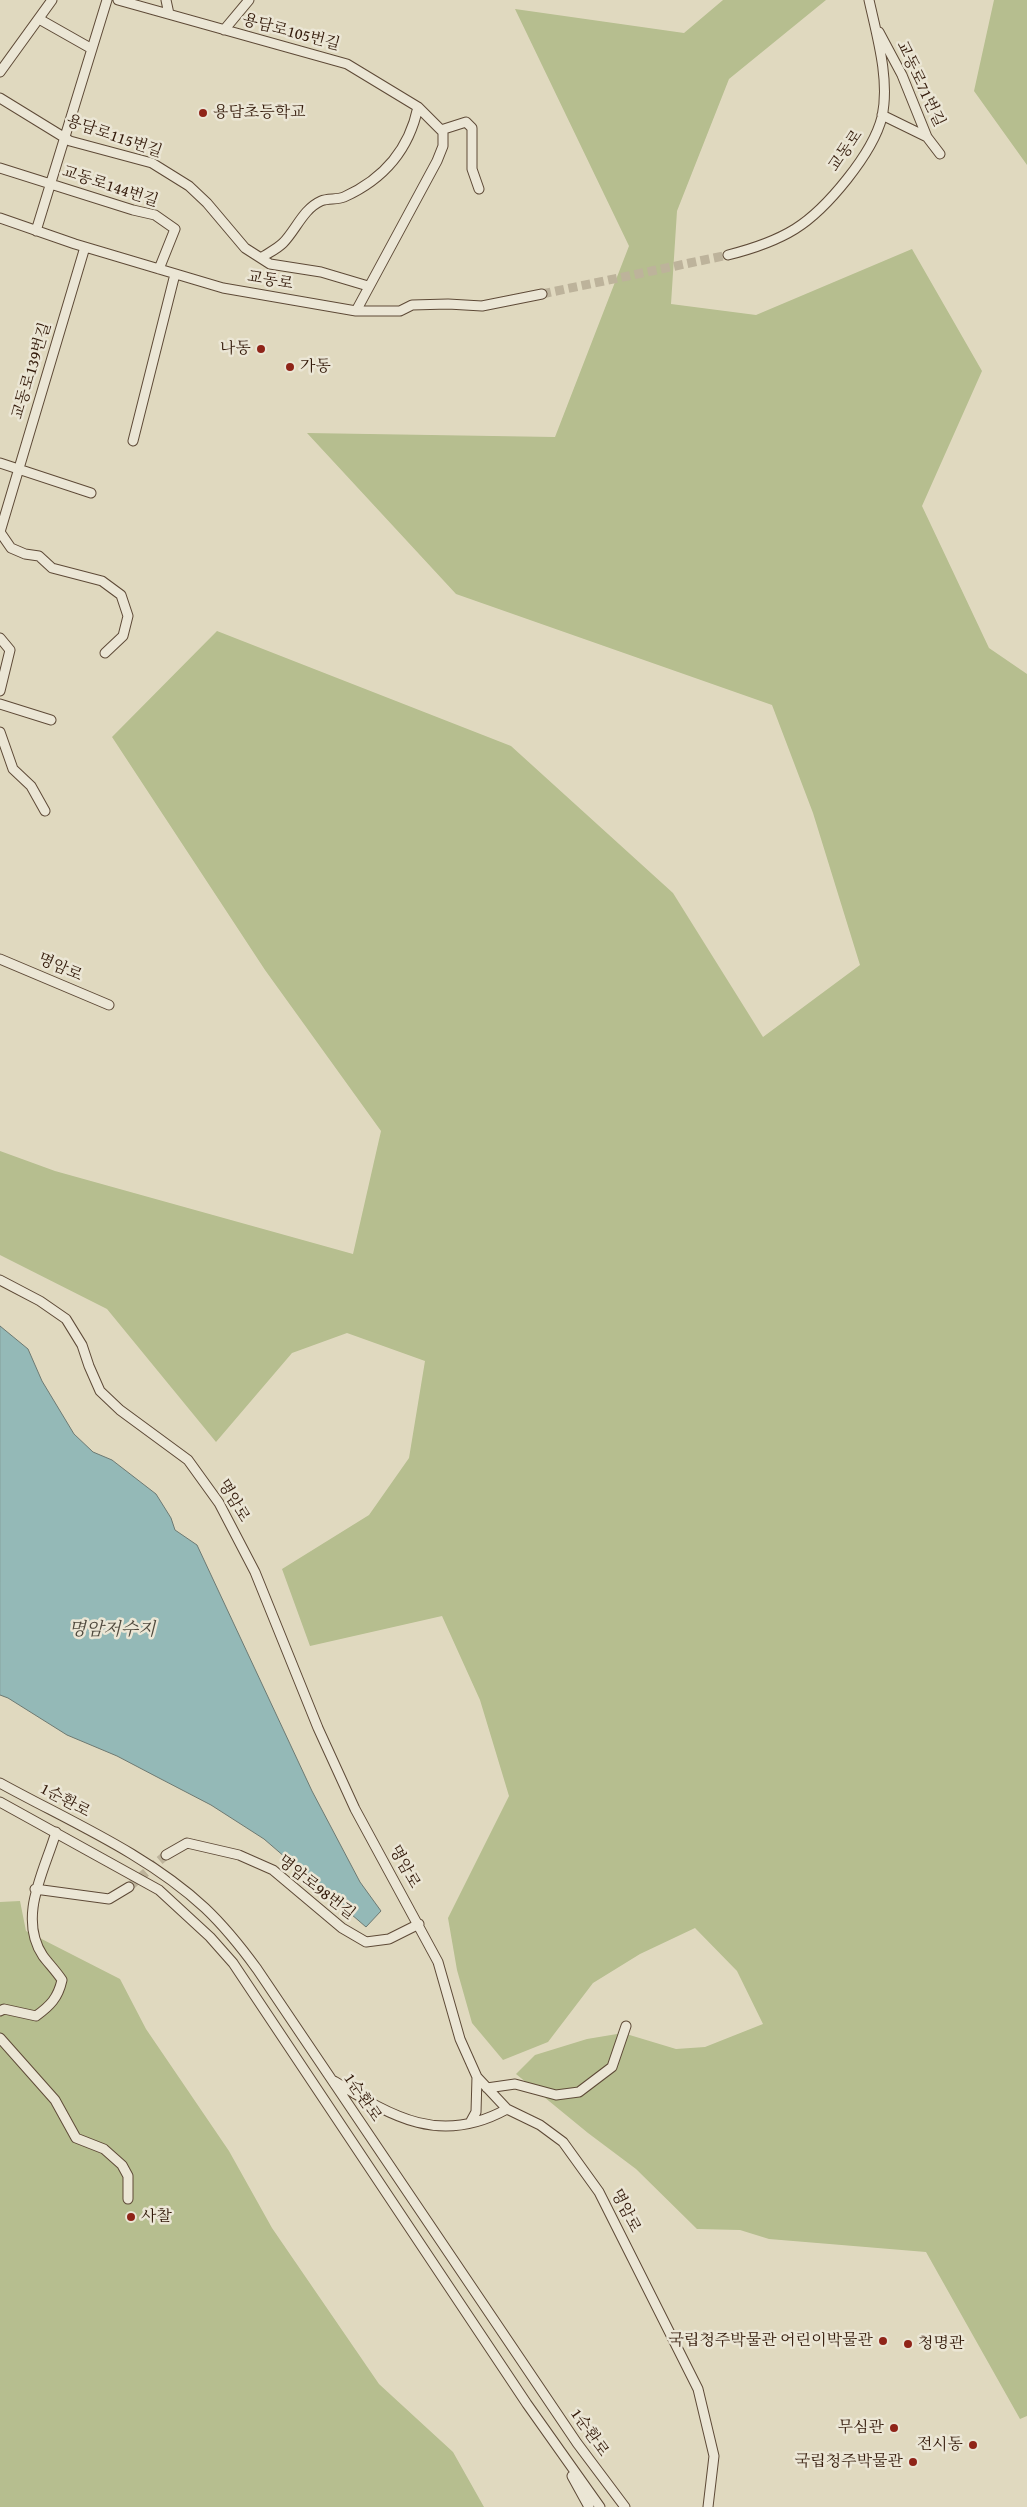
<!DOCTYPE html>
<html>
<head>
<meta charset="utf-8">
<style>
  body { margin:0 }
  canvas { display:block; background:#e0d9bf }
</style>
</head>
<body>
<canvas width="1027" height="2507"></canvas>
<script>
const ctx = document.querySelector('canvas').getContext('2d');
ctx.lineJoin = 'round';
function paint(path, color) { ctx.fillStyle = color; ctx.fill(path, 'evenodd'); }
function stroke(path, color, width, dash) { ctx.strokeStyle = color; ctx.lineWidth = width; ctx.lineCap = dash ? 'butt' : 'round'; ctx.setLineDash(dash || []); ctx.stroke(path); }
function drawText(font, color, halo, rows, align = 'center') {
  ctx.font = font + ' "Gentium Book Plus","Noto Serif KR",serif'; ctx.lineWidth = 5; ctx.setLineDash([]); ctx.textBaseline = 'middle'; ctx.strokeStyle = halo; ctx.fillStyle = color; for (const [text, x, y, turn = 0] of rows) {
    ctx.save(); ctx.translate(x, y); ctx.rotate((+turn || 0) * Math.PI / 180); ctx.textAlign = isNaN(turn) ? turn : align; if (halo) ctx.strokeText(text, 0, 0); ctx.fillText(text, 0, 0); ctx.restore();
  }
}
paint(new Path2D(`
  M723 0H826L729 79 677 211 671 304 756 315 912 249 982 371 922 506 989 648 1027 674V2416L1020 2419 926 2252 769 2239 740 2230 697 2229 636 2169 588 2133 516 2074 535 2055 587 2039 623 2033 676 2049 705 2047 763 2024 737 1971 695 1928 640 1954 593 1983 548 2042 503 2060 472 2023 457 1970 448 1918 509 1796 480 1700 442 1616 310 1646 282 1569 369 1515 409 1458 425 1361 347 1333 292 1353 216 1442 107 1309 0 1255V1151L55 1171 353 1254 381 1131 265 970 112 737 217 631 511 746 673 893 763 1037 860 965 813 813 772 705 456 594 307 433 555 437 629 246 515 9 684 33Z
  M994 0H1027V165L974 91Z
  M20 1901 26 1931 120 1979 146 2029 229 2151 272 2228 379 2384 453 2452 484 2507H0V1902Z`), '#b6be8f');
const water = new Path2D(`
  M0 1326 28 1349 42 1381 74 1434 93 1452 112 1460 156 1494 171 1518 175 1530 197 1545 312 1791 360 1882 381 1911 366 1927 264 1839 211 1805 159 1778 117 1756 67 1735 8 1698 0 1695Z`);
paint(water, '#94b9b7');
stroke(water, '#6d7972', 1);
stroke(new Path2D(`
  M542 294 728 255
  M129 1887 166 1855`), '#bdb39b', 9, [9, 4.5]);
const minor = new Path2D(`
  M118 0 347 64 418 107 443 132V146L437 161 356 311
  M166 0 169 14
  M39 19 92 49
  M224 30 249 0
  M879 32 902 75 927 137 940 154
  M0 72 52 0
  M0 98 70 141 152 163 189 186 207 203 245 248 270 264 321 272 368 286
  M882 115 927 137
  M441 130 466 122 472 128V169L479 189
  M0 168 133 210 155 215 175 229 159 269
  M0 218 75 244 223 288 356 311H400L412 305 448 304 482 306 542 294
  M36 231 107 0
  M728 255C752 249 774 242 795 229 827 209 873 153 882 117 890 80 877 36 869 0
  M261 258C268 253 277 249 283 243 296 230 303 209 321 201 328 198 337 200 344 197 384 179 409 150 418 107
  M133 441 175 274
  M0 463 91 493
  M0 532 85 247
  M0 532 11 548 25 554 39 556 52 568 102 581 121 595 128 616 123 636 105 653
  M0 638 10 650 0 691
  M0 704 51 720
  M0 732 13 769 31 786 45 811
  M0 959 109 1005
  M0 1280 40 1301 66 1319 82 1345 89 1366 100 1391 120 1410 188 1460 219 1503 255 1572 318 1728 355 1809 438 1962 460 2039 477 2077 507 2109 540 2125 563 2142 599 2192 698 2389 714 2456 708 2507
  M0 1783C69 1821 147 1854 205 1908 224 1926 241 1947 257 1969L577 2443 625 2507
  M0 1802 159 1890 210 1937 233 1963 527 2404 600 2507
  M166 1855 187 1843 239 1855 273 1870 342 1928 366 1942 389 1939 419 1924
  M35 1889 109 1899 129 1887
  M0 2011 4 2009 36 2016C50 2006 58 1998 62 1980 56 1971 49 1964 43 1956 17 1917 45 1870 56 1832
  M0 2038 55 2100 76 2138 104 2149 122 2165 128 2176V2199
  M334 2081C393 2117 440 2146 507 2109
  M487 2088 515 2084 556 2095 579 2092 612 2067 626 2026
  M470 2123 476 2112 477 2077
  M572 2476 589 2507`);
stroke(minor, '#5e4a37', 11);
stroke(minor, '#ebe6d5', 9);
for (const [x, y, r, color] of [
  [203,113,5,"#8f2418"],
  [261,349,5,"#8f2418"],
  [290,367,5,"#8f2418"],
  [131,2217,5,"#8f2418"],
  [883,2341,5,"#8f2418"],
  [908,2344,5,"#8f2418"],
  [894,2428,5,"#8f2418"],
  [973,2445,5,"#8f2418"],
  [913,2462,5,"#8f2418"]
]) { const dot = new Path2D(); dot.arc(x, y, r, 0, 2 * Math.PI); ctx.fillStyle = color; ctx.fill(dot); stroke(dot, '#ebe6d5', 2); }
drawText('16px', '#331a0a', '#ebe6d5', [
  ["용담로105번길",291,33,15],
  ["교동로71번길",920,84,65],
  ["용담로115번길",114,137,19],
  ["교동로",846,151,-55],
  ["교동로144번길",110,187,18],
  ["교동로",270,281,10],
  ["교동로139번길",32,371,-73],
  ["명암로",60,968,23],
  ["명암로",233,1501,59],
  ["1순환로",65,1801,28],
  ["명암로",404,1867,61],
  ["명암로98번길",316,1888,38],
  ["1순환로",362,2098,56],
  ["명암로",625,2211,63],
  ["1순환로",589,2433,55]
]);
drawText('16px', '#331a0a', '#ebe6d5', [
  ["용담초등학교",213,113,"left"],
  ["나동",251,349],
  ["가동",300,367,"left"],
  ["사찰",141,2217,"left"],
  ["국립청주박물관 어린이박물관",873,2341],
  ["청명관",918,2344,"left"],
  ["무심관",884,2428],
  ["전시동",963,2445],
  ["국립청주박물관",903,2462]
], 'right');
drawText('italic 18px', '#504a3e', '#ebe6d5', [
  ["명암저수지",112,1630]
]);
</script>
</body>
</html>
